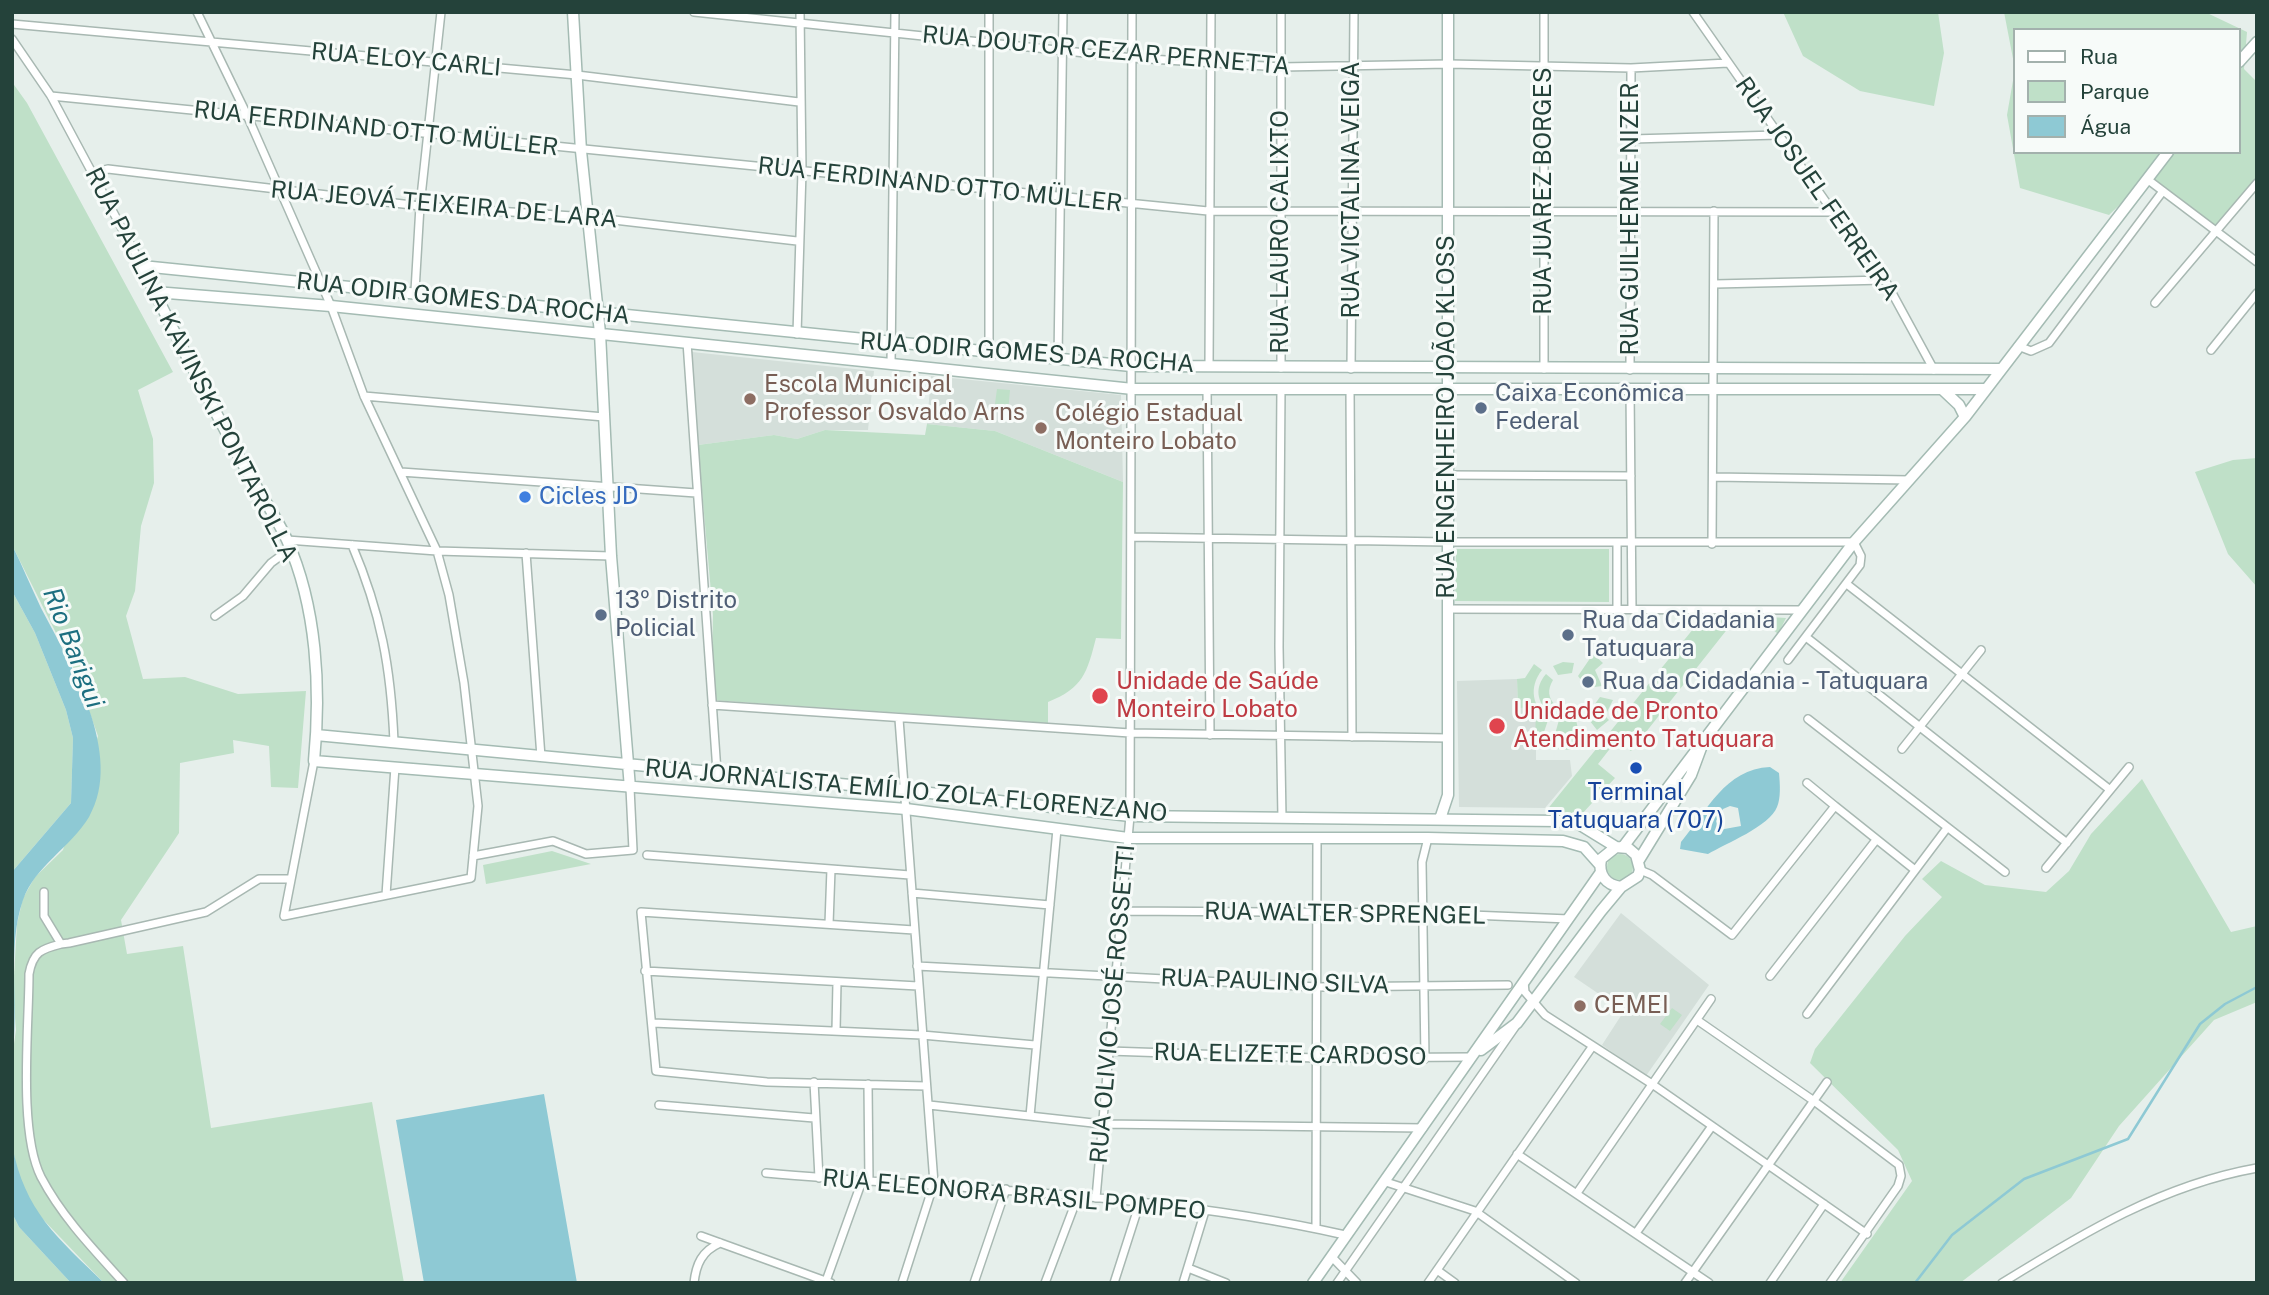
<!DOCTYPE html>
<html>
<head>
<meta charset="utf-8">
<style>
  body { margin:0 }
  #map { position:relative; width:2269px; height:1295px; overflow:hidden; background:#e6efeb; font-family:"Public Sans",sans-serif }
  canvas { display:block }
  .frame { position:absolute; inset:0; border:14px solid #24423a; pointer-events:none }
  .legend { position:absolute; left:2013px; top:28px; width:228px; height:126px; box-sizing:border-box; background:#f7fbf9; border:2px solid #a3b1ad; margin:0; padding:9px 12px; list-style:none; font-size:21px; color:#24423a }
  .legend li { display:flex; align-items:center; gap:14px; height:35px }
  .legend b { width:35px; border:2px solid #a3b1ad }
</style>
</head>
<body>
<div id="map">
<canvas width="2269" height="1295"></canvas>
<div class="frame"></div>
<ul class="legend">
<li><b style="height:9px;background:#fff"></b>Rua</li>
<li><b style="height:19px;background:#bfe0c8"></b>Parque</li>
<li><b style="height:19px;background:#8ec9d4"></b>Água</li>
</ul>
</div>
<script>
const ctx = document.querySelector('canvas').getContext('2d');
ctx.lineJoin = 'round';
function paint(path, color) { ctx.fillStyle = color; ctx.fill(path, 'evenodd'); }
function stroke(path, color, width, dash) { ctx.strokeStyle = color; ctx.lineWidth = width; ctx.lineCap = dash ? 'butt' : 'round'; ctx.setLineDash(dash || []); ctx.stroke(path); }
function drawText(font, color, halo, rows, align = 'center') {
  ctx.font = font + ' "Public Sans",sans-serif'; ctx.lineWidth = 6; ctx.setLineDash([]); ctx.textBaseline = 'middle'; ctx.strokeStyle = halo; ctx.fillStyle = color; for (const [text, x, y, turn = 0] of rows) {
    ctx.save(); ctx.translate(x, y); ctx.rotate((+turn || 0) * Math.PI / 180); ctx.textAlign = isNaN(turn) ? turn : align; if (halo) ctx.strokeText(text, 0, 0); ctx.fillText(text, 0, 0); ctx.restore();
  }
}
paint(new Path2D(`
  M692 352 874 371 868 430H825L797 439 774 435 698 445Z
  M931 376 1121 395 1123 482 995 431 927 424Z
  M1517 679 1518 707H1536V760H1570L1572 776 1545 808 1459 807 1457 681Z
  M1621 913 1709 985 1646 1076 1602 1045 1624 1011 1574 977Z`), '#d4dfda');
paint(new Path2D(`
  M1783 12H1938L1944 53 1934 106 1860 91 1803 56Z
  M2004 12H2205L2247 32 2244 69 2257 82V178L2216 229 2150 176 2109 215 2020 188 2007 115 2015 69ZM2015 30H2239V152H2015Z
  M12 82 27 103 173 372 138 390 153 439 154 483 141 526 135 591 126 616 143 679 185 677 238 694 306 691 298 788 271 787 269 746 233 740 234 753 180 763 179 833 121 920 127 954 183 946 211 1128 372 1102 404 1283H104L35 1211 18 1177 12 1145V1058L16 1030 13 993 17 924 23 898 35 877 63 850 98 736 74 669 12 545Z
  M997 389 1010 390 1008 412 994 411Z
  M927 424 995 431 1123 482 1121 639 1096 638C1087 673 1083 688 1048 702V723L711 700 713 615 698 445 774 435 797 439 825 430 925 435Z
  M2257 458V587L2228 554 2195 472 2233 460Z
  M1456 549H1609V602L1455 601Z
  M12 591 35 633 66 710 73 738 71 803 12 872Z
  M1706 613 1786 618 1778 634C1765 621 1746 624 1729 627L1631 751 1616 741 1598 764 1615 778 1581 815 1546 811Z
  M1593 654 1603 663 1595 670 1602 686 1587 688 1578 676Z
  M1563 662 1574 663 1572 673 1558 675 1553 666Z
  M1534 664 1542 670C1528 688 1533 706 1548 720L1540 744H1535L1536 707 1518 708 1517 679 1525 678Z
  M1546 674 1553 680C1547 690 1548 698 1556 706L1550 714C1537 702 1534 688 1546 674Z
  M1600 697 1613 700 1605 716 1609 720 1597 730 1586 716Z
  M1559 720H1576L1579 733 1568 736 1555 734Z
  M1553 739H1581L1584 747C1571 750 1562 751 1550 747Z
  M2142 779 2231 932 2257 926V1002L2214 1020 2119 1126 2071 1198 1960 1283H1840L1912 1181 1898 1150 1810 1063 1815 1049 1905 936 1942 897 1922 879 1941 861 1985 885 2046 892 2069 871 2091 834Z
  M552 851 591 864 486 884 483 865Z
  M1607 867a13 13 0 1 1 26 0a13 13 0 1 1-26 0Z
  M1672 1008 1682 1015 1670 1031 1660 1024Z
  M12 1213 19 1227 71 1283H12Z`), '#bfe0c8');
paint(new Path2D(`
  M12 545C22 565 31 587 41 608 70 663 125 755 89 817 71 847 34 867 23 900 6 949 20 1008 12 1058V872L71 803 73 738 66 710 35 633 12 591Z
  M1770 767 1779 773C1780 784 1781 798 1777 807 1770 826 1725 844 1708 854L1680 849 1681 842C1707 811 1725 769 1770 767ZM1730 806 1738 808 1741 826 1719 830 1716 821 1723 809Z
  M544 1094 577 1283H424L396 1120Z
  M12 1145C25 1212 57 1237 104 1283H71L19 1227 12 1213Z`), '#8ec9d4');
stroke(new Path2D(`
  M1915 1283 1952 1235 2024 1179 2128 1139 2200 1024 2225 1004 2257 987`), '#8ec9d4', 2.5);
const street = new Path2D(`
  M197 12 247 115 331 306 364 396 437 551 449 595 464 683 478 806 471 878 284 916 314 761
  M694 12 1133 58 1281 67 1449 64 1631 68 1728 63
  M989 12V353
  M1693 12 1833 212 1885 280 1934 370
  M12 24 577 75 799 102
  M12 39 51 96 142 266
  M51 96 1208 211 1833 212
  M1632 139 1778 135
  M92 173 108 169 420 206 588 217 797 241
  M2147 179 2257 262
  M1715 284 1885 280
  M415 291 420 206 441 12
  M2155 303 2257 183
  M797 334 802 171 800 12
  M687 342 717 772
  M2018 346 2031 351 2049 343 2163 191
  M2211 350 2257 293
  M1058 359 1063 12
  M891 364 895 12
  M1209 367 1211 12
  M1281 368V12
  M1351 369 1354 12
  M1544 369V12
  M1630 370 1631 68
  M1207 388 1210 735
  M1281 388 1279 647 1282 818
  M1350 388 1352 737
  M1630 389 1632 610
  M364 396 604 417
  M401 472 696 493
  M1448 475 1631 476
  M1713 477 1910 480
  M1132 537 1447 542H1854L1861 556 1860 565 1788 660
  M287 540 437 551 611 556
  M1712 544 1714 211
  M352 545C381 613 391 668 394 742
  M526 553 541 757
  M1848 585 2109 789
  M1447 609 1803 610
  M1617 610V543
  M215 616 243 596 271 563 290 549
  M1806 637 2067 843
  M712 705 1130 733 1448 738
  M899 719 934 1183 902 1283
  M1808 719 2005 872
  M1902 749 1981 650
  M1807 783 1835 806
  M647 855 910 875
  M473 856 553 841 586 854 633 850 630 788
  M2046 868 2129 767
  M1640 870 1652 875 1732 935 1835 806 1915 870
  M44 892V916L61 944 69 943 206 912 259 879H291
  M912 893 1050 905
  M386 895 395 767
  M1121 911 1422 913 1569 919
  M829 924 831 869
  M914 930 641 912 656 1071 767 1082 926 1086
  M61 944C41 949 33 952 29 974 29 1027 18 1131 41 1177 62 1217 94 1250 124 1283
  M917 966 1317 987 1508 985
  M645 971 918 986
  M1770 976 1876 840
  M1524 982 1525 992 1545 1015 1652 1084 1867 1234
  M1807 1014 1947 828
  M1697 1020 1814 1101 1899 1165 1901 1176 1898 1186 1830 1283
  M653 1023 922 1035 1035 1045
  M836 1031 837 982
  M1109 1051 1316 1058 1472 1057
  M1425 1059 1422 862 1428 838
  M814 1082 819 1178
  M868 1084 869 1182
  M659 1105 814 1118
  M929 1105 1102 1124 1423 1128
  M1030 1116 1057 829
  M1517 1154 1709 1283
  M766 1173C959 1190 1155 1192 1345 1235
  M1386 1182 1475 1211 1576 1283
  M1577 1193 1711 999
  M1096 1198 1130 816 1132 12
  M1316 1228 1317 838
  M1636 1233 1712 1126
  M701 1236 831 1283
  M1331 1256 1357 1283
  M1188 1268 1226 1283
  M1437 1270 1455 1283
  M826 1281 862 1181
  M694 1283C696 1264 702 1251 720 1243
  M974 1283 1006 1189
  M1045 1283 1078 1196
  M1114 1283 1140 1202
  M1183 1283 1205 1211
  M1337 1283 1515 1027
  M1428 1283 1592 1047
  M1685 1283 1827 1082
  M1770 1283 1824 1204
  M2002 1283C2083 1233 2162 1185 2257 1168`);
const secondary = new Path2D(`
  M573 12 581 151 600 333 611 556 630 788
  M2239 62 2257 42
  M142 266 1131 366 2000 369
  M142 266C174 333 209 400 244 466 258 491 275 514 287 540 317 607 321 689 314 761L906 809 1128 838H1428L1563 841 1584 847 1600 865
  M155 292 331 306 1133 389H1986
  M1942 389 1959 405 1965 417
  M316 735 904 790 1130 816 1559 821 1577 823 1616 847
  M1440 819 1448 795V12
  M1623 847 1854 542 1965 417 2168 152
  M1639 860 1691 775 1701 748
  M1481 1050 1517 1023 1601 911 1621 887 1638 876 1640 870 1636 855 1628 848 1616 847 1601 859C1598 875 1606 885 1621 887
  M1313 1283 1601 872`);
stroke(street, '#a8b8b2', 10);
stroke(secondary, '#a4bbb3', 13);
stroke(street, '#fff', 7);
stroke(secondary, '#fff', 10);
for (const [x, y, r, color] of [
  [750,399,7,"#8d6e63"],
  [1481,408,7,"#5c6f8a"],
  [1041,428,7,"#8d6e63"],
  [525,497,7,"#3f7fe0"],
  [601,615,7,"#5c6f8a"],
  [1568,635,7,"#5c6f8a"],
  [1588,682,7,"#5c6f8a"],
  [1100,696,9,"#e0444e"],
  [1497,726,9,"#e0444e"],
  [1636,768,7,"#1a4fb4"],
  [1580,1006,7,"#8d6e63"]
]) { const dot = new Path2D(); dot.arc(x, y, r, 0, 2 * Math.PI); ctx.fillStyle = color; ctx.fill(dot); stroke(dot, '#f7fbf9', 2.5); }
drawText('24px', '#24423a', '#f7fbf9', [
  ["RUA DOUTOR CEZAR PERNETTA",1106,51,5],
  ["RUA ELOY CARLI",406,60,5],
  ["RUA FERDINAND OTTO MÜLLER",376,129,6],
  ["RUA FERDINAND OTTO MÜLLER",940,185,6],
  ["RUA JOSUEL FERREIRA",1817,189,55],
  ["RUA VICTALINA VEIGA",1352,190,-90],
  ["RUA JUAREZ BORGES",1544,191,-90],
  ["RUA JEOVÁ TEIXEIRA DE LARA",444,205,5],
  ["RUA GUILHERME NIZER",1631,219,-90],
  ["RUA LAURO CALIXTO",1281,232,-90],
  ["RUA ODIR GOMES DA ROCHA",463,299,6],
  ["RUA ODIR GOMES DA ROCHA",1027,353,4],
  ["RUA PAULINA KAVINSKI PONTAROLLA",191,365,63],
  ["RUA ENGENHEIRO JOÃO KLOSS",1447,417,-90],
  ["RUA JORNALISTA EMÍLIO ZOLA FLORENZANO",906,791,5],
  ["RUA WALTER SPRENGEL",1345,914,1],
  ["RUA PAULINO SILVA",1275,982,2],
  ["RUA OLIVIO JOSÉ ROSSETTI",1113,1004,-85],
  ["RUA ELIZETE CARDOSO",1290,1055,1],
  ["RUA ELEONORA BRASIL POMPEO",1014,1195,5]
]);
drawText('24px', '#785e54', '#f7fbf9', [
  ["Escola Municipal",764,385],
  ["Professor Osvaldo Arns",764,413],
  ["Colégio Estadual",1055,414],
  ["Monteiro Lobato",1055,442],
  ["CEMEI",1594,1006]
], 'left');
drawText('24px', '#4e5e75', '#f7fbf9', [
  ["Caixa Econômica",1495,394],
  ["Federal",1495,422],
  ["13º Distrito",615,601],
  ["Policial",615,629],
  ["Rua da Cidadania",1582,621],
  ["Tatuquara",1582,649],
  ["Rua da Cidadania - Tatuquara",1602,682]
], 'left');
drawText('24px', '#366cbe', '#f7fbf9', [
  ["Cicles JD",539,497]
], 'left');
drawText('24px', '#be3a42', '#f7fbf9', [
  ["Unidade de Saúde",1116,682],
  ["Monteiro Lobato",1116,710],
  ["Unidade de Pronto",1513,712],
  ["Atendimento Tatuquara",1513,740]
], 'left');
drawText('24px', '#164399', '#f7fbf9', [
  ["Terminal",1636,793],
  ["Tatuquara (707)",1636,821]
]);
drawText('italic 26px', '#1c6f80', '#f7fbf9', [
  ["Rio Barigui",73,648,69]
]);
</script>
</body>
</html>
